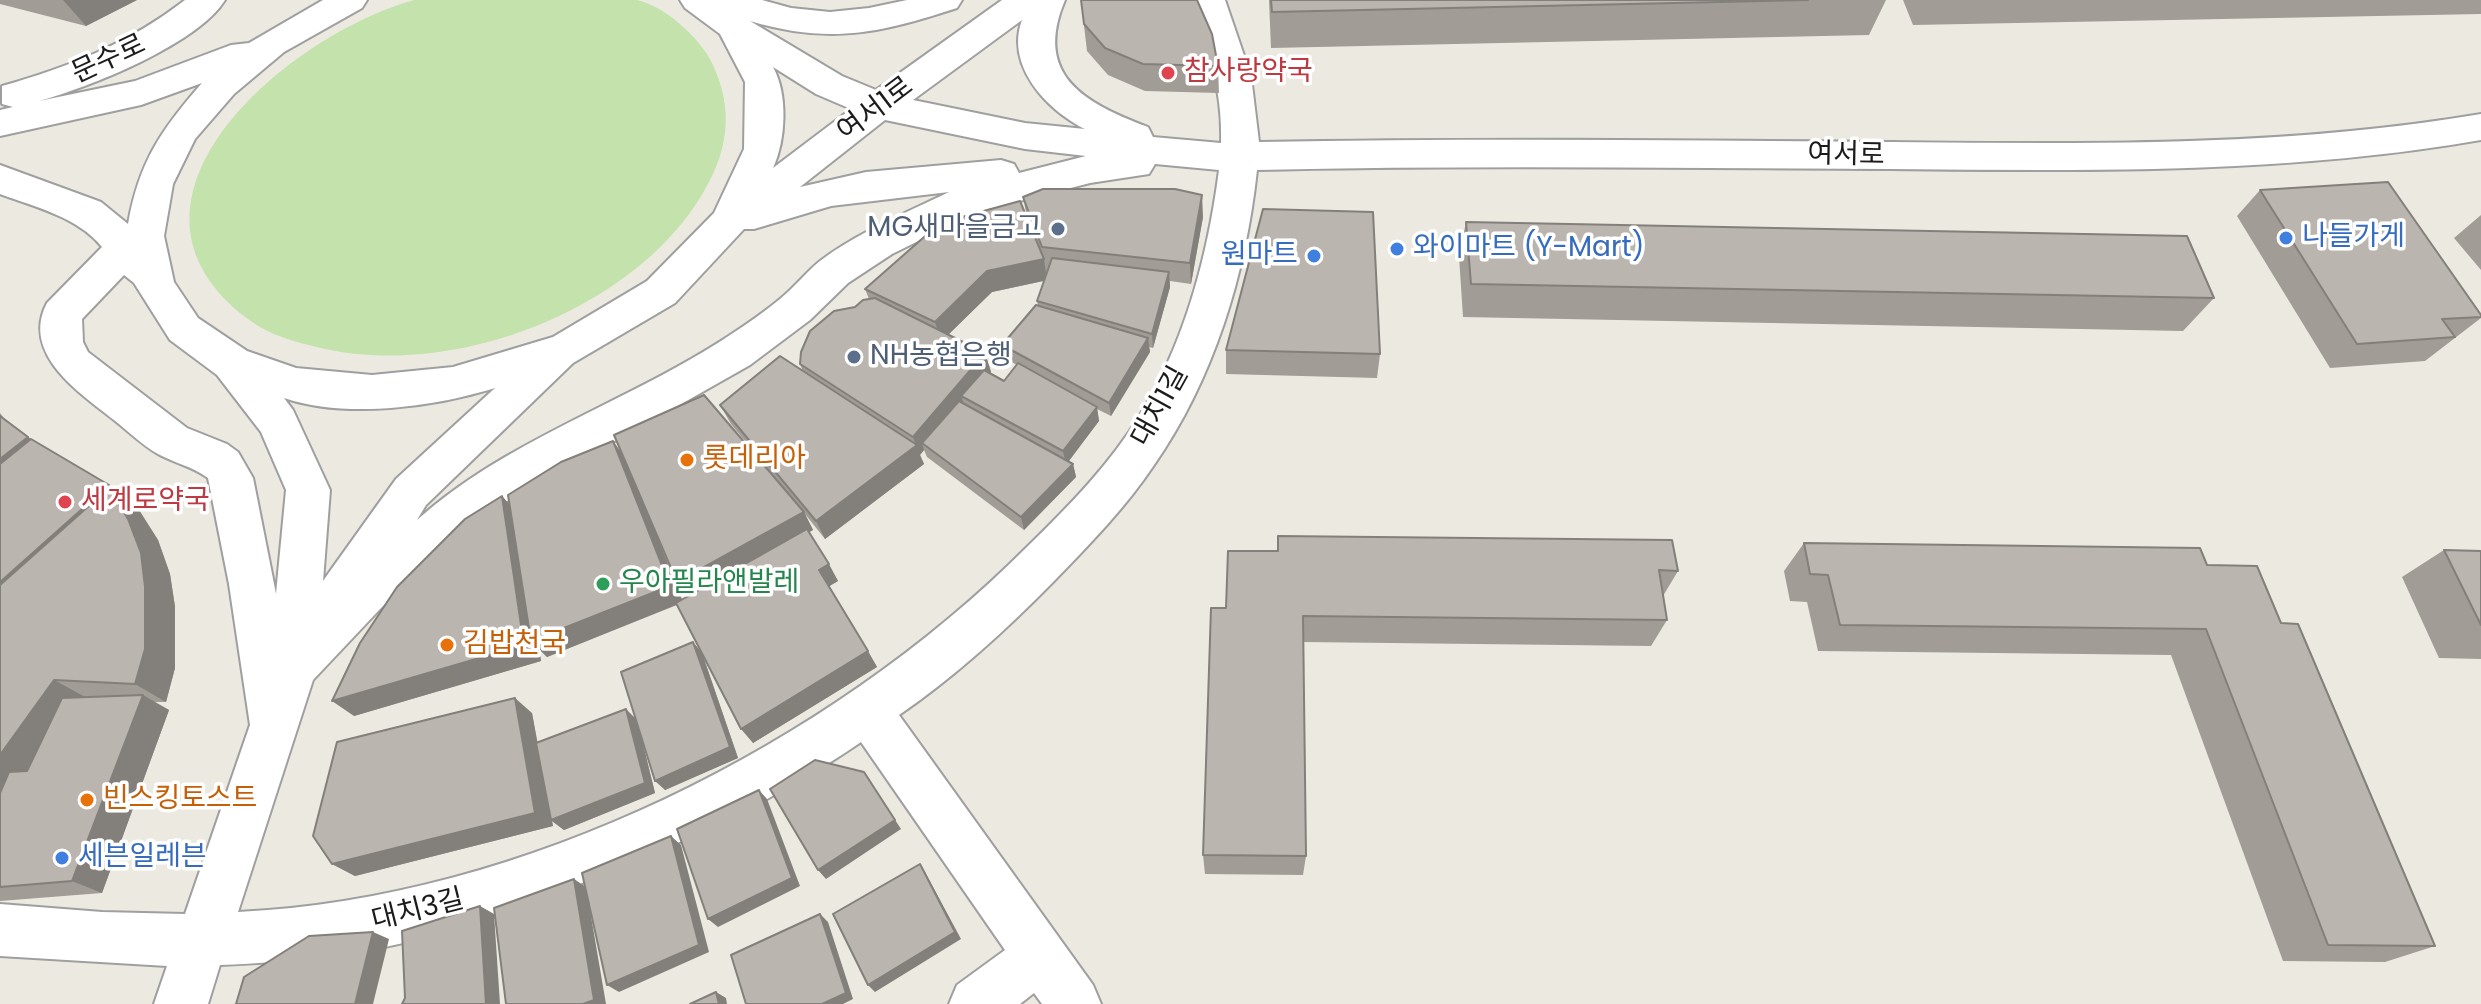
<!DOCTYPE html>
<html>
<head>
<meta charset="utf-8">
<style>
  body { margin:0 }
  canvas { display:block; background:#ece9e1 }
</style>
</head>
<body>
<canvas width="2481" height="1004"></canvas>
<script>
const ctx = document.querySelector('canvas').getContext('2d');
ctx.lineJoin = 'round';
function paint(path, color) { ctx.fillStyle = color; ctx.fill(path, 'evenodd'); }
function stroke(path, color, width, dash) { ctx.strokeStyle = color; ctx.lineWidth = width; ctx.lineCap = dash ? 'butt' : 'round'; ctx.setLineDash(dash || []); ctx.stroke(path); }
function drawText(font, color, halo, rows, align = 'center') {
  ctx.font = font + ' Poppins,"Noto Sans KR",sans-serif'; ctx.lineWidth = 7; ctx.setLineDash([]); ctx.textBaseline = 'middle'; ctx.strokeStyle = halo; ctx.fillStyle = color; for (const [text, x, y, turn = 0] of rows) {
    ctx.save(); ctx.translate(x, y); ctx.rotate((+turn || 0) * Math.PI / 180); ctx.textAlign = isNaN(turn) ? turn : align; if (halo) ctx.strokeText(text, 0, 0); ctx.fillText(text, 0, 0); ctx.restore();
  }
}
paint(new Path2D(`
  M414 0C467 0 520 0 572 0 592 0 618 0 637 0 665 6 700 38 712 63 735 111 728 153 700 198 629 312 451 379 321 348 296 342 268 335 248 319 90 200 290 34 414 0Z`), '#c4e2ac');
const minor = new Path2D(`
  M185 0H225C198 44 88 88 39 101L135 81 231 45 249 43 323 0H367L362 8 284 52 234 94 195 139 173 184 164 236 174 282 198 318 247 351 296 368 372 375 453 367 553 337 647 281 714 213 744 149 745 82 720 34 685 8 680 0H762L791 8 830 12 869 8 907 0H962L957 8C880 33 830 45 750 21L842 76 876 90 1002 0H1065C1033 75 1084 103 1148 127L1153 137 1221 143C1223 92 1208 47 1191 0H1225L1251 76 1259 142C1470 138 1681 140 1892 142 2089 144 2286 147 2481 114V140C2286 174 2089 171 1891 169 1680 168 1468 165 1257 170 1246 273 1214 379 1154 465 1126 507 1090 544 1055 580 1007 629 956 676 899 715L1093 985 1101 1004H1042L1034 993 1020 1004H949L957 985 1005 950 861 742C781 797 692 839 602 875 550 896 497 918 442 933 370 954 295 962 220 965L208 1004H154L167 966 0 956V904L102 912 185 914 250 725 229 584 208 478C192 466 174 463 158 454 142 445 128 431 114 420 80 393 20 354 47 303L102 247C78 217 35 207 0 194V165L101 202 128 224C139 162 161 130 202 83L141 105 0 136V110L13 107 2 104V86C69 67 130 43 185 0ZM1022 20C1005 66 1047 110 1085 129L1025 123 913 100ZM773 67 816 94 851 109 773 168C786 140 788 94 773 67ZM885 120 1025 149 1086 156 1019 173 1014 164 1001 160 866 172 800 187ZM1155 164 1219 170C1208 255 1185 342 1140 415 1110 464 1069 506 1028 546 829 746 522 899 238 912L313 680 381 608 480 518 551 474 630 433 750 365 810 320 848 283 892 254 977 212 1090 183 1149 174ZM949 192C906 213 858 232 820 261 806 272 795 287 780 299 762 314 741 328 721 341 622 404 505 441 417 520L426 505 573 363 675 303 744 229H754L831 206ZM124 275 134 283 170 340 217 375 261 432 286 490 276 594 253 478 238 452 227 444 187 428 88 352 83 342 82 319ZM495 388 396 479 323 581 330 490 293 410 284 398C346 419 434 407 495 388Z`);
stroke(minor, '#9f9f9f', 4);
paint(minor, '#fff');
paint(new Path2D(`
  M0 0H137L86 26 0 4Z
  M1081 0 1218 66 1219 93 1145 91 1108 75 1087 51Z
  M1269 0H1886L1869 35 1271 48Z
  M1903 0H2481V14L1913 25Z
  M2260 190 2481 315V318L2425 361 2330 368 2237 216Z
  M1023 197 1203 217 1191 284 1170 281V287L1153 348 1149 347 1150 352 1111 416 1097 409 1099 421 1068 461 1073 464 1076 477 1024 530 927 457 924 450 920 455 924 464 825 539 805 514 813 530 809 532 838 581 829 586 877 667 753 743 703 656 738 758 665 790 640 732 655 793 564 830 552 821 553 826 355 876 332 864 532 713 537 742 635 718 693 642 701 652 677 605 547 657 539 649 541 661 354 716 502 496 509 504 623 454 786 491 731 424 720 405 803 372 800 364 855 307 869 299 865 289 1027 217ZM1044 281 1037 301 1038 306 1002 345 1006 359 1017 365 1004 381 990 373 991 372 985 353 948 334 992 292ZM646 508 688 596 682 600Z
  M2481 215V270L2454 238Z
  M1466 222 2214 298 2183 331 1463 317 1459 256Z
  M1226 350 1380 354 1377 378 1226 374Z
  M0 413 4 418 3 419 31 439 109 485 133 503 132 505 139 510 158 540 170 574 175 607V668L166 702H154L169 710 102 893 0 901Z
  M1804 543 2207 565 2281 623 2435 946 2385 962 2283 961 2171 655 1818 651 1807 602 1790 601 1784 571Z
  M2444 550 2481 551V659L2439 658 2402 577Z
  M1228 551 1678 571 1663 596 1667 620 1651 646 1303 642 1306 856 1303 875 1205 874 1203 855 1226 608Z`), '#a19c96');
paint(new Path2D(`
  M63 0H137L86 26Z
  M1202 195 1203 217 1191 284 1190 263Z
  M1044 259 1047 280 992 292 941 342 935 322 987 271Z
  M1169 272 1170 287 1153 348 1152 334Z
  M1148 338 1150 352 1111 416 1109 403Z
  M985 353 991 372 967 400 961 396 964 404 922 443 924 450 920 455 924 464 825 539 816 521 916 446 913 437Z
  M1097 407 1099 421 1066 465 1063 451Z
  M28 437 54 455 0 498V459Z
  M613 441 627 460 683 602 547 657 539 649 541 661 354 716 332 701 502 496 518 514Z
  M1073 464 1076 477 1024 530 1021 517Z
  M109 485 133 503 132 505 139 510 158 540 170 574 175 607V668L166 702 135 684 0 624V582Z
  M804 512 813 530 690 599 677 582Z
  M829 564 838 581 828 587 819 570Z
  M693 642 702 653 738 758 665 790 655 781Z
  M868 651 877 667 753 743 741 729Z
  M54 680 87 698 0 824V755Z
  M143 695 169 710 102 893 72 881Z
  M515 698 532 713 552 820 626 709 637 720 655 793 564 830 552 821 553 826 355 876 332 864Z
  M864 772 901 829 826 879 818 870Z
  M759 790 767 799 800 886 718 927 708 919Z
  M671 836 681 845 709 952 619 992 607 985Z
  M920 864 925 872 961 939 875 992 868 985Z
  M574 879 586 887 606 1004H583Z
  M480 906 494 914 500 1004H486Z
  M820 914 828 922 853 999 843 1004H822Z
  M373 932 389 939 373 1004H355Z
  M716 992 726 998 727 1004H719Z`), '#837f7a');
const building = new Path2D(`
  M1081 0H1197L1212 34 1218 66 1143 64 1105 48 1084 24Z
  M1271 0H1808L1272 12Z
  M2388 182 2481 315V317L2442 319 2455 337 2357 344 2260 190Z
  M1043 189H1175L1202 195 1190 263 1042 247 1023 197Z
  M1020 201 1044 259 987 271 935 322 865 289 940 223Z
  M1263 209 1373 212 1380 354 1226 350Z
  M1466 222 2187 236 2214 298 1471 284Z
  M1052 258 1169 272 1152 334 1037 301Z
  M875 298 985 353 913 437 800 364 801 352 810 331 834 311 855 307 863 300Z
  M1036 305 1148 338 1109 403 1002 345Z
  M780 356 917 445 816 521 720 405Z
  M1018 363 1097 407 1063 451 961 396 984 370 1004 381Z
  M704 395 804 512 677 582 614 435Z
  M959 401 1073 464 1021 517 922 443Z
  M0 416 28 437 0 459Z
  M31 439 109 485 0 582V464Z
  M613 441 670 586 531 641 508 495 561 462Z
  M109 488 128 519 141 553 145 587V649L135 684 54 680 0 755V585Z
  M502 496 524 645 332 701 360 643 397 587 465 519Z
  M807 529 829 564 819 570 868 651 741 729 676 603Z
  M1278 536 1672 540 1678 571 1659 570 1667 620 1303 616 1306 856 1203 855 1211 608H1226L1228 551H1278Z
  M1804 543 2200 548 2207 565 2257 566 2281 623 2298 624 2435 946 2328 945 2206 629 1840 625 1828 575 1810 574Z
  M2444 550 2481 551V625Z
  M693 642 730 747 655 781 621 672Z
  M143 695 72 881 0 887V793L9 772 27 771 62 698Z
  M515 698 535 813 332 864 313 836 337 742Z
  M626 709 645 783 551 820 536 743Z
  M815 760 864 772 895 820 818 870 770 789Z
  M759 790 792 878 708 919 677 829Z
  M671 836 699 945 607 985 582 873Z
  M920 864 955 932 868 985 833 914Z
  M574 879 594 1000 583 1004H506L494 908Z
  M480 906 486 1004H402L405 998 402 931Z
  M820 914 846 993 822 1004H746L731 955Z
  M373 932 355 1004H236L244 977 309 936Z
  M716 992 719 1004H690Z`);
paint(building, '#bbb5af');
stroke(building, '#837f7a', 2);
for (const [x, y, r, color] of [
  [1168,73,8,"#e0444e"],
  [1058,229,8,"#5c6f8a"],
  [2286,238,8,"#3f7fe0"],
  [1397,249,8,"#3f7fe0"],
  [1314,256,8,"#3f7fe0"],
  [854,357,8,"#5c6f8a"],
  [687,460,8,"#e8710a"],
  [65,502,8,"#e0444e"],
  [603,584,8,"#2e9e5b"],
  [447,645,8,"#e8710a"],
  [87,800,8,"#e8710a"],
  [62,858,8,"#3f7fe0"]
]) { const dot = new Path2D(); dot.arc(x, y, r, 0, 2 * Math.PI); ctx.fillStyle = color; ctx.fill(dot); stroke(dot, '#fff', 3); }
drawText('28px', '#1b1b1b', '#fff', [
  ["문수로",109,60,-25],
  ["여서1로",876,110,-37],
  ["여서로",1846,156,1],
  ["대치1길",1161,407,-61],
  ["대치3길",418,911,-14]
]);
drawText('28px', '#be3a42', '#fff', [
  ["참사랑약국",1184,73],
  ["세계로약국",81,502]
], 'left');
drawText('28px', '#4e5e75', '#fff', [
  ["MG새마을금고",1042,229],
  ["NH농협은행",870,357,"left"]
], 'right');
drawText('28px', '#366cbe', '#fff', [
  ["나들가게",2302,238],
  ["와이마트 (Y-Mart)",1413,249],
  ["원마트",1298,256,"right"],
  ["세븐일레븐",78,858]
], 'left');
drawText('28px', '#c56008', '#fff', [
  ["롯데리아",703,460],
  ["김밥천국",463,645],
  ["빈스킹토스트",103,800]
], 'left');
drawText('28px', '#27864d', '#fff', [
  ["우아필라앤발레",619,584]
], 'left');
</script>
</body>
</html>
